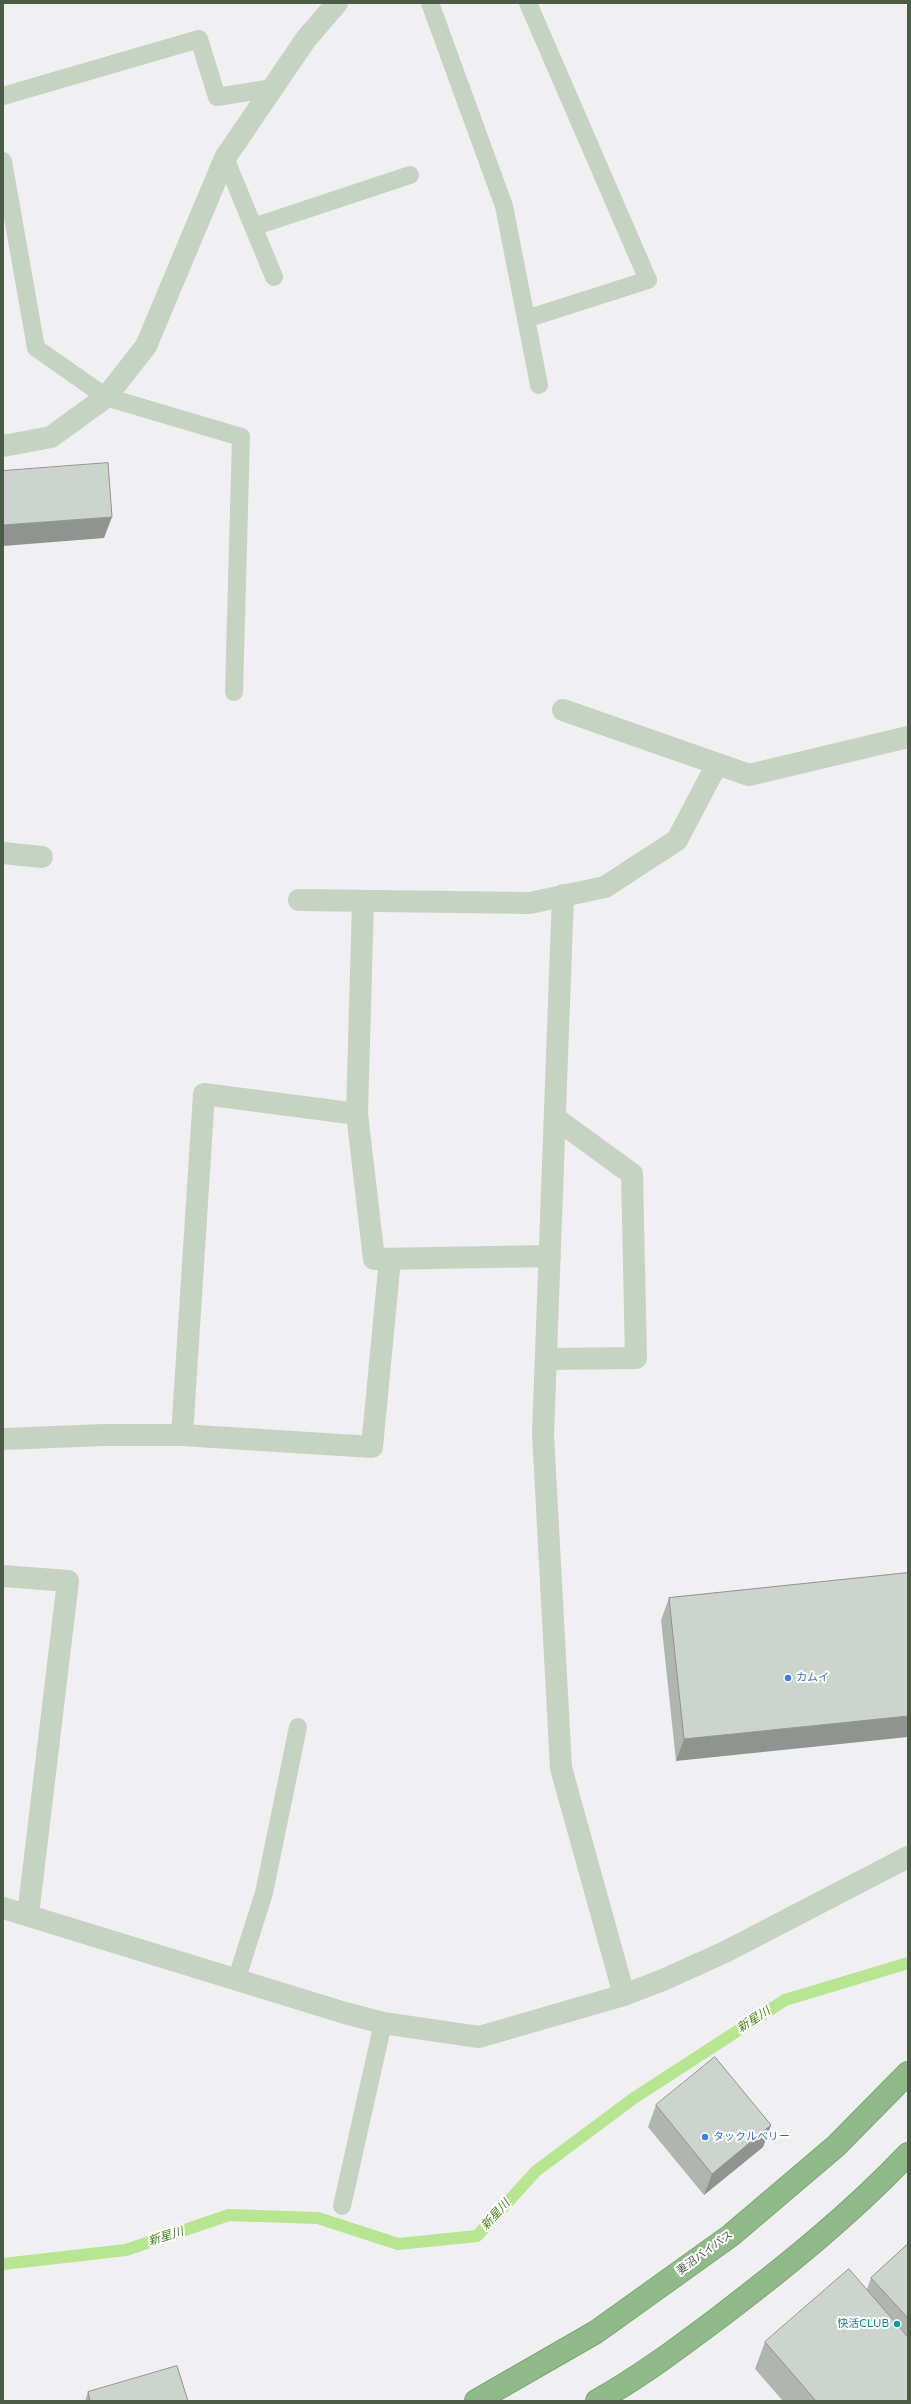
<!DOCTYPE html>
<html>
<head>
<meta charset="utf-8">
<style>
  body { margin:0 }
  #map { position:relative; width:911px; height:2404px; overflow:hidden; background:#f0eff1; font-family:"Varela Round",sans-serif }
  canvas { display:block }
  .frame { position:absolute; inset:0; border:4px solid #4c5b48; pointer-events:none }
</style>
</head>
<body>
<div id="map">
<canvas width="911" height="2404"></canvas>
<div class="frame"></div>
</div>
<script>
const ctx = document.querySelector('canvas').getContext('2d');
ctx.lineJoin = 'round';
function stroke(path, color, width, dash) { ctx.strokeStyle = color; ctx.lineWidth = width; ctx.lineCap = dash ? 'butt' : 'round'; ctx.setLineDash(dash || []); ctx.stroke(path); }
function paint(path, color) { ctx.fillStyle = color; ctx.fill(path, 'evenodd'); }
function drawText(font, color, halo, rows, align = 'center') {
  ctx.font = font + ' "Varela Round","Noto Sans JP",sans-serif'; ctx.lineWidth = 4; ctx.setLineDash([]); ctx.textBaseline = 'middle'; ctx.strokeStyle = halo; ctx.fillStyle = color; for (const [text, x, y, turn = 0] of rows) {
    ctx.save(); ctx.translate(x, y); ctx.rotate((+turn || 0) * Math.PI / 180); ctx.textAlign = isNaN(turn) ? turn : align; if (halo) ctx.strokeText(text, 0, 0); ctx.fillText(text, 0, 0); ctx.restore();
  }
}
stroke(new Path2D(`
  M3 2264 126 2250 229 2215 318 2218 398 2244 477 2236 536 2171 634 2098 785 2000 908 1963`), '#b7e591', 12);
const highway = new Path2D(`
  M476 2401 596 2332 730 2236 836 2146 908 2073
  M597 2401C641 2376 677 2349 717 2319 784 2268 850 2215 908 2154`);
stroke(highway, '#7ca675', 24);
stroke(new Path2D(`
  M430 3 504 206 539 385
  M3 96 199 39 217 97 273 88
  M225 158 274 277
  M3 161 36 348 106 397 241 437 234 692
  M253 227 410 175
  M526 319 648 280 528 3
  M236 1981 264 1893 298 1727
  M342 2206 383 2023`), '#c6d3c3', 18);
stroke(new Path2D(`
  M3 446 51 437 106 397 146 346 225 158 306 39 337 3
  M563 710 749 775 908 737
  M3 853 42 857
  M563 895 543 1434 561 1768 624 1995
  M299 900 530 903 605 887 677 840 717 764
  M363 901 357 1114 374 1259 550 1256
  M546 1359 636 1358 632 1174 555 1118
  M182 1435 204 1094 357 1114
  M3 1439 104 1435H182L372 1447 390 1259
  M3 1576 68 1581 28 1915
  M3 1908 345 2013 383 2023 479 2037 624 1995 663 1980 725 1952 908 1857`), '#c6d3c3', 22);
stroke(highway, '#91ba8a', 22);
paint(new Path2D(`
  M908 1573 676 1761 661 1620 669 1598Z
  M656 2105 771 2125 763 2147 704 2195 648 2127Z
  M908 2244V2401H783L755 2369 765 2342 867 2289 871 2278Z
  M88 2392 188 2401H85Z`), '#b0b5b0');
paint(new Path2D(`
  M112 517 104 538 3 546V525Z
  M908 1716V1737L676 1761 684 1739Z
  M771 2125 763 2147 704 2195 712 2174Z`), '#909490');
const building = new Path2D(`
  M108 463 112 517 3 525V471Z
  M908 1573V1716L684 1739 669 1598Z
  M715 2057 771 2125 712 2174 656 2105Z
  M908 2244V2318L871 2278Z
  M849 2269 908 2337V2401H816L765 2342Z
  M177 2366 188 2401H90L88 2392Z`);
paint(building, '#cdd3cd');
stroke(building, '#909490', 1);
for (const [x, y, r, color] of [
  [788,1678,4,"#3f7fe0"],
  [705,2137,4,"#3f7fe0"],
  [897,2324,4,"#0f9aa8"]
]) { const dot = new Path2D(); dot.arc(x, y, r, 0, 2 * Math.PI); ctx.fillStyle = color; ctx.fill(dot); stroke(dot, '#fff', 1.5); }
drawText('11px', '#366cbe', '#fff', [
  ["カムイ",796,1678],
  ["タックルベリー",713,2137]
], 'left');
drawText('11px', '#4c5b48', '#fff', [
  ["妻沼バイパス",705,2253,-36]
]);
drawText('11px', '#0d838f', '#fff', [
  ["快活CLUB",889,2324]
], 'right');
drawText('italic 12px', '#478316', '#fff', [
  ["新星川",754,2020,-33],
  ["新星川",496,2215,-48],
  ["新星川",166,2237,-18]
]);
</script>
</body>
</html>
